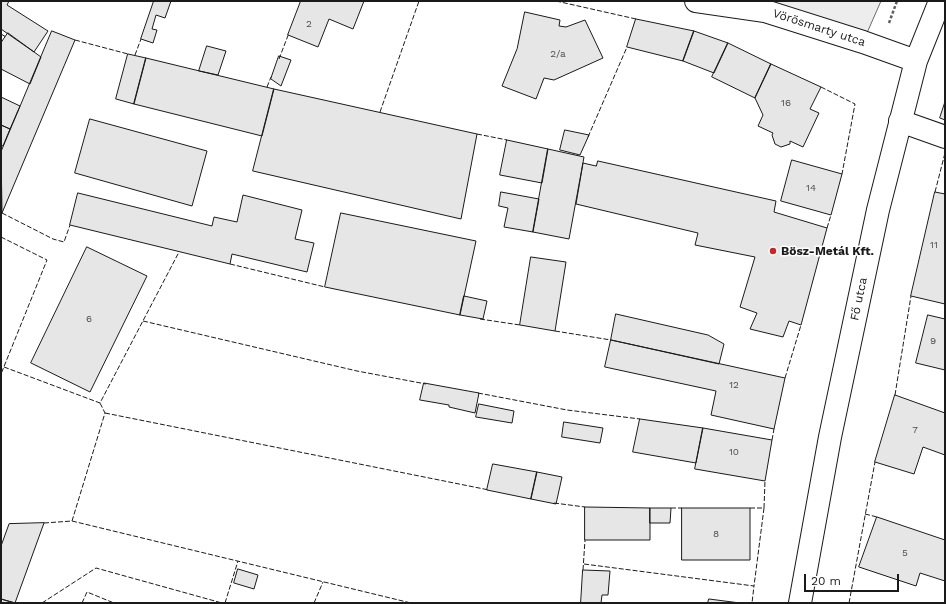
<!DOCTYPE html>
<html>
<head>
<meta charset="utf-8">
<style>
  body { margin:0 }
  #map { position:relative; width:946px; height:604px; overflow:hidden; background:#fff; font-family:"Work Sans",sans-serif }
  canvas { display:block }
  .frame { position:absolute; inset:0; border:2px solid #1a1a1a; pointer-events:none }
  .scale { position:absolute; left:804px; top:574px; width:95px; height:18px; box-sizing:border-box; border:2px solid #1a1a1a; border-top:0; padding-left:5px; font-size:12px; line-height:14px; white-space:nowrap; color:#1a1a1a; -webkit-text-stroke:3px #fff; paint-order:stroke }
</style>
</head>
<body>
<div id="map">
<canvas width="946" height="604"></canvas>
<div class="frame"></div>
<div class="scale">20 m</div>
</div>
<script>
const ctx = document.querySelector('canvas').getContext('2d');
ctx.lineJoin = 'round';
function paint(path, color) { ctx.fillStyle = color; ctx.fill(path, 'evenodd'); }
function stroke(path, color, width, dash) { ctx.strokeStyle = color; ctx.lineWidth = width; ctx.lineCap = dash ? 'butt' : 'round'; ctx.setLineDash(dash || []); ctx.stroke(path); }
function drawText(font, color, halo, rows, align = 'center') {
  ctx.font = font + ' "Work Sans",sans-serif'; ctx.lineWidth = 3; ctx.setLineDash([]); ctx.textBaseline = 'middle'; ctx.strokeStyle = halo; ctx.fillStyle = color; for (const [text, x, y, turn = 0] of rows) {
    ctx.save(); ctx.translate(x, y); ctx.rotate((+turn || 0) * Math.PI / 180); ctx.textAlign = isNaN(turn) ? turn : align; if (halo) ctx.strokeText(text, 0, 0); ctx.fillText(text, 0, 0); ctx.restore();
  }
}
const built = new Path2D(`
  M762 1H881L863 42Z`);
paint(built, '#ededed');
stroke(built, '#6a6a6a', 1);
const building = new Path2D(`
  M1 1H9L7 5 48 31 34 52 1 29Z
  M154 1H171L165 18 156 15 152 29 157 30 153 43 141 39Z
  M301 1H364L353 29 329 19 318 47 288 35Z
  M525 12 560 20 559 26 566 27 585 20 603 58 554 80 544 78 536 99 502 86 517 49Z
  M636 19 694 31 683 61 627 47Z
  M52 31 75 40 2 213 1 152Z
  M694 31 728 43 714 73 683 61Z
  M8 33 41 57 30 84 1 69V43Z
  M728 43 771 64 755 98 712 77Z
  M207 46 226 51 218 75 199 71Z
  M128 54 146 58 134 104 116 99Z
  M279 56 291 60 281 86 271 79Z
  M146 58 274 89 262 136 134 104Z
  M771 64 821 87 810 109 819 113 803 147 790 141V144L781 147 775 144 772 135 773 133 758 126 763 115 755 98Z
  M274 89 477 134 461 219 253 171Z
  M1 97 20 106 10 129 1 125Z
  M945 102V120L940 118Z
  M90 119 207 151 192 206 75 173Z
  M1 125 10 129 3 146 1 145Z
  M565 130 589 135 580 155 560 150Z
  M507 140 548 149 542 183 500 175Z
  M548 149 584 157 569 239 533 232Z
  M792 160 842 174 831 215 781 201Z
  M598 161 776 201 774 212 827 228 801 325 789 321 783 337 750 329 757 313 740 307 755 257 695 245 698 233 576 204 583 163 596 166Z
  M501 192 539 199 533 232 504 227 508 208 499 206Z
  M935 192 945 194V304L911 296Z
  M78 193 212 226 214 217 237 222 243 195 302 210 295 239 314 243 307 272 232 254 230 264 70 225Z
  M341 213 476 241 460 315 325 287Z
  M87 247 147 276 90 392 31 363Z
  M531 257 566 262 555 331 520 325Z
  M464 296 487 301 483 319 460 315Z
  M616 314 708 335 724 344 719 364 611 340Z
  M928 315 945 319V370L916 363Z
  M611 340 785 378 774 429 711 415 716 391 605 367Z
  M424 383 479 393 475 413 449 407V405L420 400Z
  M895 395 945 413V455L923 447 914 474 875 462Z
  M479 404 514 411 512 423 476 417Z
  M640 419 703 428 696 463 633 452Z
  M564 422 603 428 600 443 562 437Z
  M703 428 772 440 765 481 695 469Z
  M493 464 537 472 531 499 487 490Z
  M537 472 562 477 556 504 531 499Z
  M585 507 650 508V540H585Z
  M650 508H671L670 523H650Z
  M682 508H750V560H682Z
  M877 517 945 540V581L920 573 916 586 859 567Z
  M44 523 15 603 1 599V546L9 524Z
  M238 569 258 575 254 589 234 583Z
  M583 570 610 571 608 595H602L601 603H581Z
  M1 599 15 603H1Z
  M709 599 740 603H708Z`);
paint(building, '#e6e6e6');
stroke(building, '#1a1a1a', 1);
const minor = new Path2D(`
  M696 1 765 11 863 42 916 61
  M900 121 945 137
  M800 603 830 437 878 210 916 61 940 1`);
stroke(minor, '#1a1a1a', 24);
stroke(new Path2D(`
  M889 23 897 1`), '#5f5f5f', 2.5, [3, 2]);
stroke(minor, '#fff', 22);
stroke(new Path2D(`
  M556 1 636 19
  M1 34 6 37
  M75 40 128 54
  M135 55 141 39
  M279 59 289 33
  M267 87 271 77
  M821 87 855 104 842 174
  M380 112 419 1
  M477 134 507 140
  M588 137 627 47
  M935 192 945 153
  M2 213 53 239 64 242 70 225
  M827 228 831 215
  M1 237 47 260 1 374
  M230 264 325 287
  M480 319 520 325
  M143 321 357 371 426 384
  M555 331 611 340
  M4 367 100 403 179 252
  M785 378 801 325
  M478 393 567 410 640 419
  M895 395 911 296
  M105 413 489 490
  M772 440 774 429
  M554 503 585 507
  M671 508H682
  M750 508H764L754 586
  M764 508 765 481
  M865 514 877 517
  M72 521 411 603
  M44 523 72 521 105 413 100 403
  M584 564 754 586 752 603
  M583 570 585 540
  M42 603 96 568 222 603
  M82 603 87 592 114 603
  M225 603 238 561
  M314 603 323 582
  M849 603 875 462`), '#1a1a1a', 1, [5, 2]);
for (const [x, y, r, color] of [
  [773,251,4,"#c62828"]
]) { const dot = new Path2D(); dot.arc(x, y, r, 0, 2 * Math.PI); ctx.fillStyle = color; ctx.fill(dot); stroke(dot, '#fff', 1.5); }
drawText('10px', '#4d4d4d', null, [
  ["2",309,24],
  ["2/a",558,54],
  ["16",786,103],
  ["14",811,188],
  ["11",934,245],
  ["6",89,319],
  ["9",933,341],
  ["12",734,385],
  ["7",915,430],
  ["10",734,452],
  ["8",716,534],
  ["5",905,553]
]);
drawText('12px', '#1a1a1a', '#fff', [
  ["Vörösmarty utca",819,28,18],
  ["Fő utca",859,299,-78]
]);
drawText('bold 12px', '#1a1a1a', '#fff', [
  ["Bösz-Metál Kft.",781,251]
], 'left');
</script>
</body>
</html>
